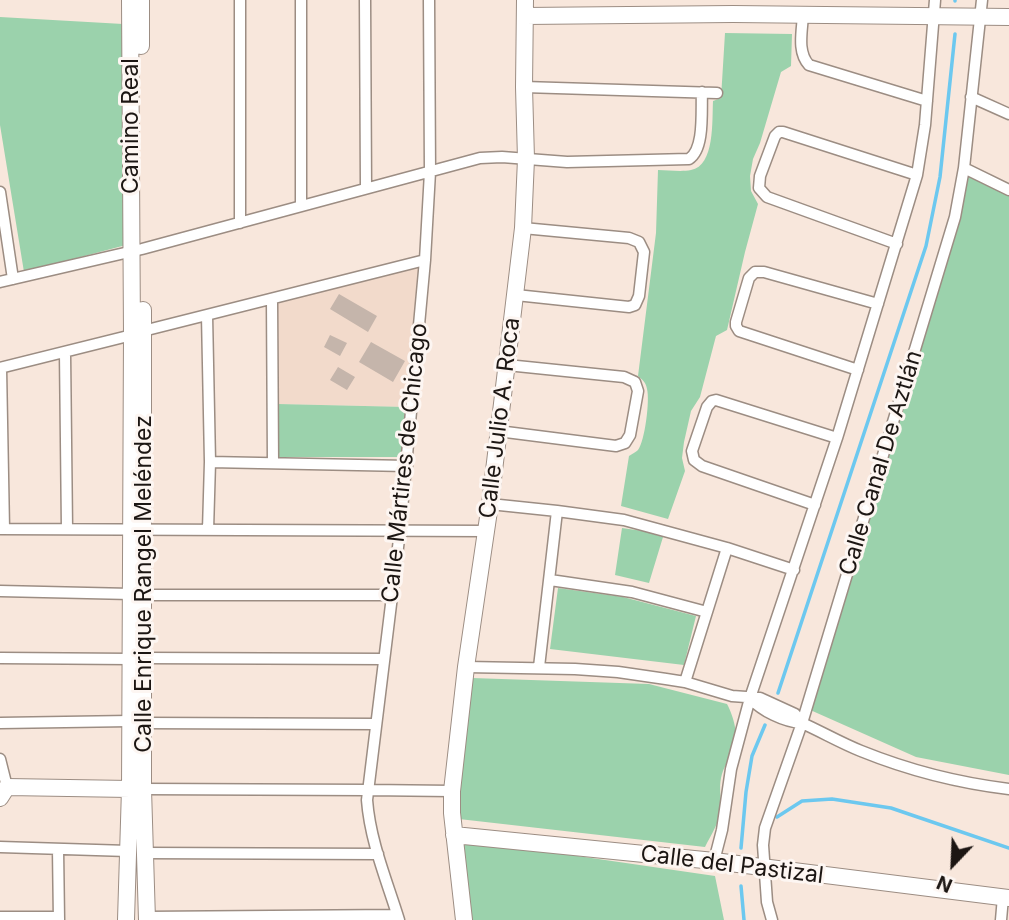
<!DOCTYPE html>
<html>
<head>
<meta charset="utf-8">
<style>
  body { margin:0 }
  #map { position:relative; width:1009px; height:920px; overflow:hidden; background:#f8e7dc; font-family:Inter,sans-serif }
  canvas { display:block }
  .north { position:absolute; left:918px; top:829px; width:70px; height:70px; -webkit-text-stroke:5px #fdf6f2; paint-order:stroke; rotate:203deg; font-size:19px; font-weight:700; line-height:28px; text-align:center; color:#1c1613 }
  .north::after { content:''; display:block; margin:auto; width:24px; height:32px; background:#1c1613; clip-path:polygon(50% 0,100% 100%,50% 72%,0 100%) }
</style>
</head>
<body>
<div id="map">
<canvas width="1009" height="920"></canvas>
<div class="north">N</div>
</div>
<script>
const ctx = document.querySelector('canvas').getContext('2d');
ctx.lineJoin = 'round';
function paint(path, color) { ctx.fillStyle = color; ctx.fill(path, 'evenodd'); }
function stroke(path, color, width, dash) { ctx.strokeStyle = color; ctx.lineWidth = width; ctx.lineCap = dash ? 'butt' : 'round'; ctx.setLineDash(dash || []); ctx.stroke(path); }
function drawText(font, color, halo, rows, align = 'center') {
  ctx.font = font + ' Inter,sans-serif'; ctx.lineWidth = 6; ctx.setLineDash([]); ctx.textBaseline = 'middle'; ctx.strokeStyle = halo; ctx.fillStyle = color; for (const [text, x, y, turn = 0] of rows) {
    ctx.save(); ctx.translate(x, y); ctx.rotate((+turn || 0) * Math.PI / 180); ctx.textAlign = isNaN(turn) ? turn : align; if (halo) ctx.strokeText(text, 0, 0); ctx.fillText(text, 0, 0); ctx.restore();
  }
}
paint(new Path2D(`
  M420 264 407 407 278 404 277 300Z`), '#f2dacb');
paint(new Path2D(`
  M0 17 123 24 126 245 24 272 0 125Z
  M725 33 792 34 791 66 781 72 760 143 753 159 750 176 751 191 758 204 745 252 727 330 716 336 700 397 691 411 684 442 682 458 685 471 668 519 621 506 629 456C632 454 636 452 638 450 645 441 650 400 647 389 646 383 643 380 638 376L656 233 658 170C668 170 681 172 691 170 715 166 712 120 713 101L721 98Z
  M964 168 1009 190V775L916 757 808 709Z
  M278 404 407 407 402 457H277Z
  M622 528 643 531 663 537 649 583 615 575Z
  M558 588 623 597 696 616 684 665 550 649Z
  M472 678 649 684 727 704C734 717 740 739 733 753 728 761 723 768 721 778 719 788 721 796 721 806 721 820 711 835 705 847L459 819 456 789Z
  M461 839 715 876 724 920H470Z`), '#9bd2ac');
stroke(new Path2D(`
  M955 1V0
  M778 693 926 246 940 177 955 34
  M777 817 802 801 832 799 891 808 1009 848
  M741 848 746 792 752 756 765 725
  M741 886 744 920`), '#6cc8ef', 3.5);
paint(new Path2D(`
  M339 294 377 316 368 332 330 309Z
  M330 335 347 343 340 356 324 347Z
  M371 342 405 361 393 382 359 362Z
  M338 367 355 377 347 390 330 380Z`), '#c5b5ab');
const street = new Path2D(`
  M301 0V205
  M365 0 366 188
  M803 15C802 32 797 52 809 65L927 101
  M524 87 717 93
  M971 97 1009 114
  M964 168 1009 190
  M0 192 13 279
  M240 223V0
  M897 244 767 197 759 188 760 176 775 136 779 132H783L917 175
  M0 282 142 249 480 158 502 157 567 162 689 159C705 149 701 110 702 92
  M516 295 629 307 635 305 639 296 644 252 639 242 629 238 523 228
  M272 299 273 463
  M207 315 210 462 208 530
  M143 331 425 260
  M65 353 67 529
  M0 368 132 335
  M1 368 4 529
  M858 370 739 331 736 326V322L749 278 755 272H764L878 304
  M498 431 616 446 625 443 630 435 638 391 635 382 624 377 507 365
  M210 462 407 466
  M490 504 557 511 624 520 727 548 794 570
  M815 505 702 466 694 460 692 451 707 407 712 401 716 400 837 438
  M0 529 486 531
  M550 580 632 592 707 612
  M0 591 131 594
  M144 595H392
  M0 658 131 659
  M144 658 384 659
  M466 667 575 669 618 672 666 679 685 682 732 696 760 698 795 714 802 723
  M539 667 557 511
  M685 682 727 548
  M750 698C762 711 784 722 802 723 822 732 841 743 861 751 908 770 959 783 1009 789
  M0 723 130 721
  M144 723 376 724
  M0 759 7 787
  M143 789 368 790 452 791
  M0 847 128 851
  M58 849 59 920
  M145 853 378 854
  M714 861 722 830 731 769 750 698 837 438 917 175 925 125 935 0
  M0 917H59
  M147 917 397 915
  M399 920C387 881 370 841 367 800L400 531 425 260 430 172 429 0
  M772 920 767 902 763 845 765 828 802 723 955 217 964 168 982 0
  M1001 920 1003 897`);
const secondary = new Path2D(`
  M141 0V46
  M525 16 733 14 1009 17
  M143 310V789L147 920
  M0 798 7 787 130 789
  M454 835 714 861 1009 898
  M126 920 130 789 132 335 130 0
  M464 920 452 813V791L466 667 490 504 523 228 526 159 524 87 525 0`);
stroke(street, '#9c8d83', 13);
stroke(secondary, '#9c8d83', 18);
stroke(street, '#fff', 10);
stroke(secondary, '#fff', 16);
drawText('23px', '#1c1613', '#fdf6f2', [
  ["Camino Real",131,126,-90],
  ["Calle Julio A. Roca",500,418,-83],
  ["Calle Mártires de Chicago",405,463,-84],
  ["Calle Canal De Aztlán",881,463,-73],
  ["Calle Enrique Rangel Meléndez",144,584,-90],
  ["Calle del Pastizal",732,865,7]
]);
</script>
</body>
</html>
